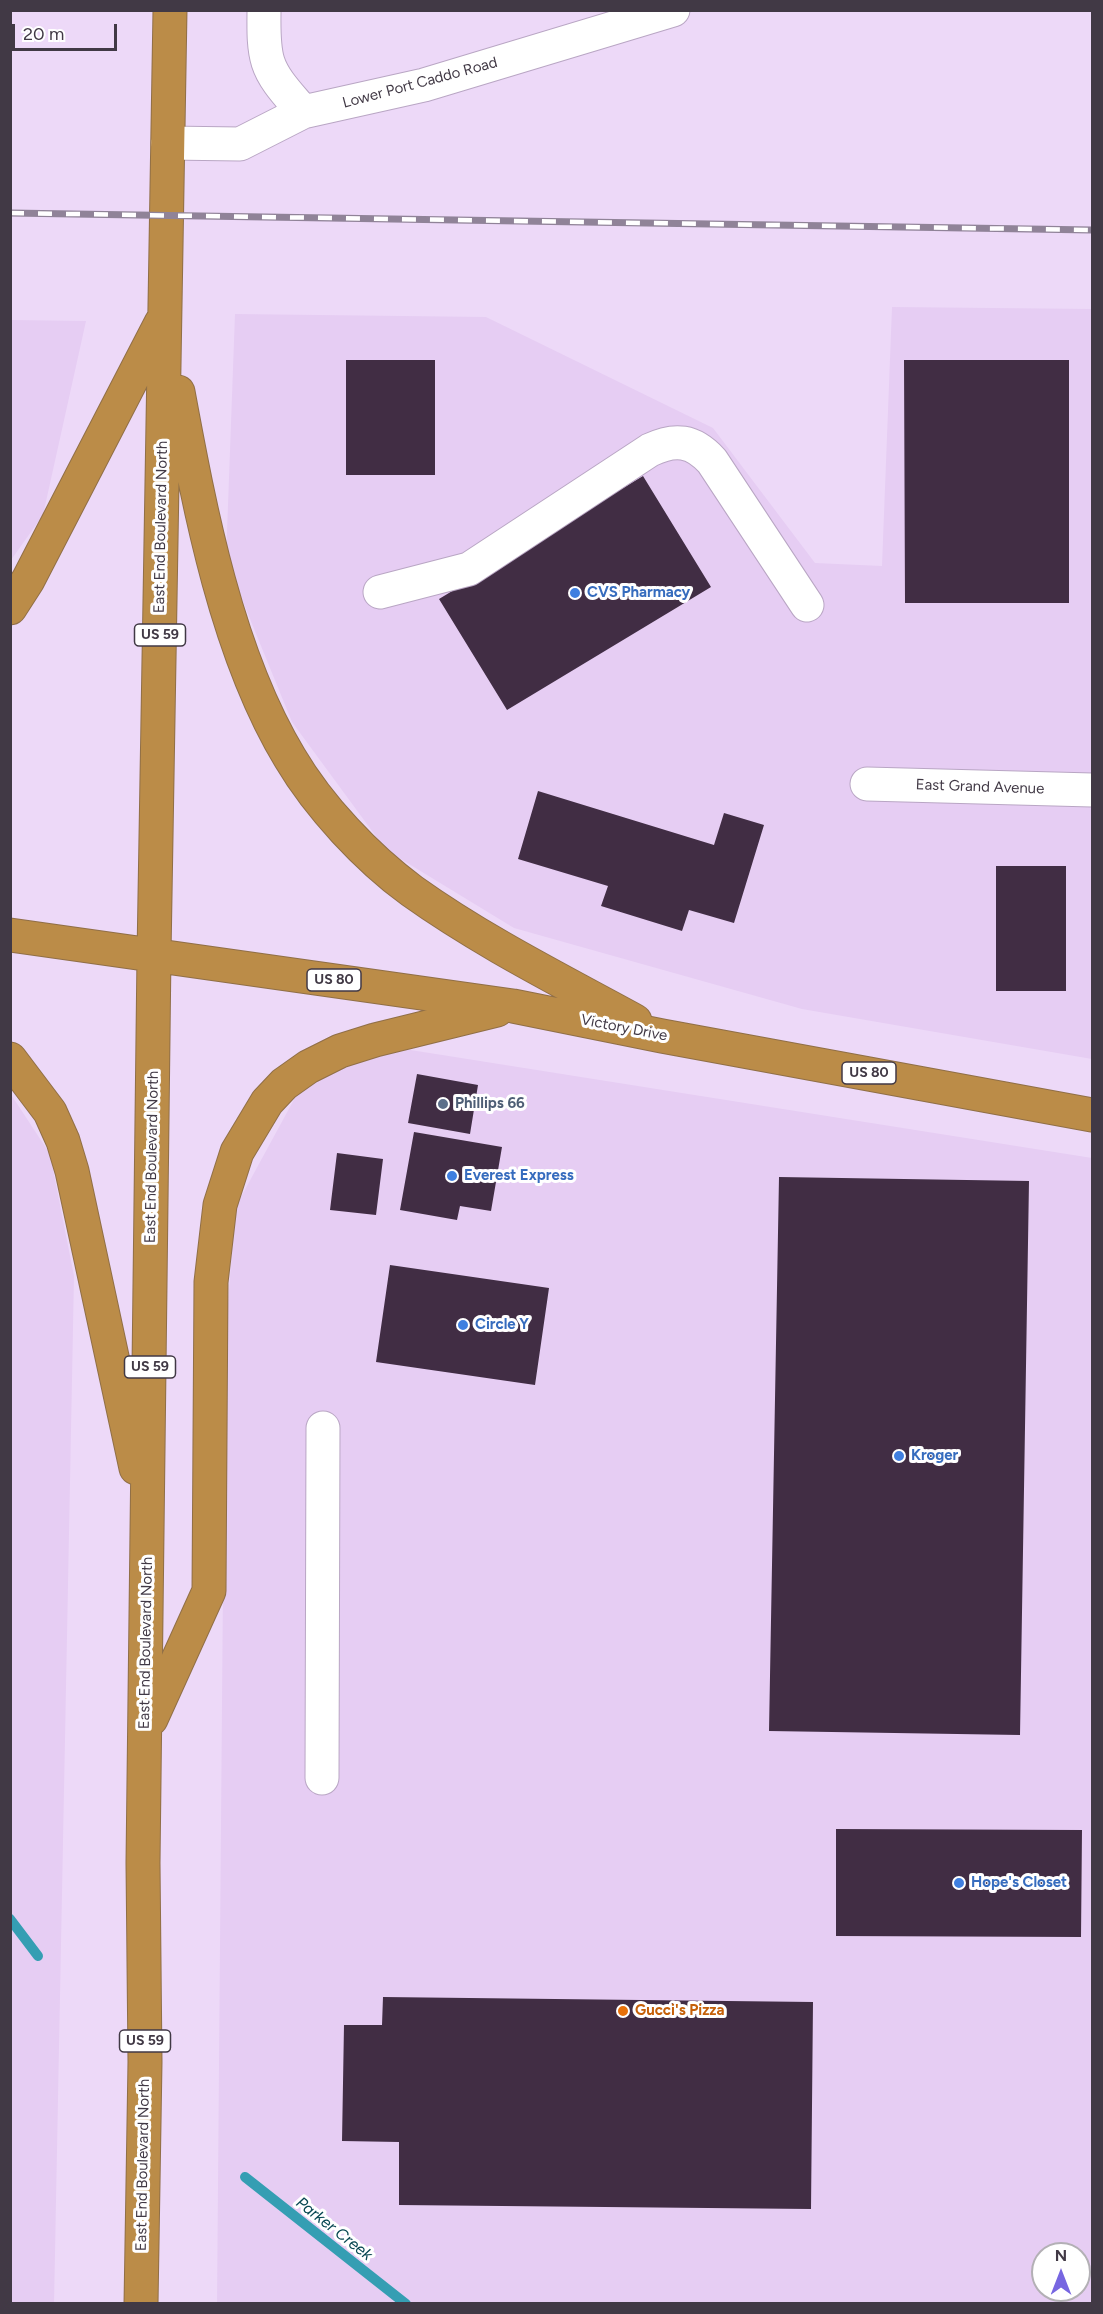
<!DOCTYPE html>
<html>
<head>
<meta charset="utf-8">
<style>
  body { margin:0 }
  #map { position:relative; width:1103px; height:2314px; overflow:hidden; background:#edd9f8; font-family:Figtree,sans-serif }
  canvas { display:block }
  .frame { position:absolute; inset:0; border:12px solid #413945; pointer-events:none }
  .north { position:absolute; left:1031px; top:2242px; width:60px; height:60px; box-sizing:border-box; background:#fff; border:2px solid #b3b0b5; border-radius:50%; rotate:0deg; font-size:16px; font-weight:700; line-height:24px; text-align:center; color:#413945 }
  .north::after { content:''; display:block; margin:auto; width:21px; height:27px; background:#7766e1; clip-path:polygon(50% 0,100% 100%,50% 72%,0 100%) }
  .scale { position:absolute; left:12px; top:24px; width:105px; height:27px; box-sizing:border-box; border:3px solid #413945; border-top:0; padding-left:8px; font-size:18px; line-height:21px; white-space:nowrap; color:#413945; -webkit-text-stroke:4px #fff; paint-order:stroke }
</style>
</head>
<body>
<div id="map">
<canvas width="1103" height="2314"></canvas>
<div class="frame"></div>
<div class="north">N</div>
<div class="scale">20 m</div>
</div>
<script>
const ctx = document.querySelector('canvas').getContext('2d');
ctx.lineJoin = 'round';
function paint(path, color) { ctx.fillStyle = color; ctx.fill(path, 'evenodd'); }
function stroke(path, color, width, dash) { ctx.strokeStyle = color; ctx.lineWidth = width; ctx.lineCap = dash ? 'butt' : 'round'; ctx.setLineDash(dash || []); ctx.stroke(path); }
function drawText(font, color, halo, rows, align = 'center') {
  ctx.font = font + ' Figtree,sans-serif'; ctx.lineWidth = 6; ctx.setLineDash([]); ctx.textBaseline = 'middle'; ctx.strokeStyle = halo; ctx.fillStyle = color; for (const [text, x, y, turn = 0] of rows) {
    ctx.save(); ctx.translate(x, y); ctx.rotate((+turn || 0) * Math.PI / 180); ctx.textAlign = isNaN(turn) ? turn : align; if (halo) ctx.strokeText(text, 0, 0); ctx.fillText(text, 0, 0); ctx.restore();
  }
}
paint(new Path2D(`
  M892 307 1092 309V1059L802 1009 514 928 386 850 292 722 226 560 235 314 486 317 713 428 815 563 882 566Z
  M11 320 86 321 43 515 11 560Z
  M398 1048 1092 1158V2303L217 2304 225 1345 235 1208 303 1083ZM1043 2254H1079V2290H1043Z
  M10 1093 50 1154 74 1276 54 2304 10 2303Z`), '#e6cdf3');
stroke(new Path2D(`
  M10 1919 38 1956
  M245 2177 406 2304`), '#359eb3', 10);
paint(new Path2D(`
  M346 360H435V475H346Z
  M904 360H1069V603H905Z
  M643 476 711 587 507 710 439 599Z
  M538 791 714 845 724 813 764 825 734 923 689 910 682 931 601 906 608 886 518 859Z
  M996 866H1066V991H996Z
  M417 1074 478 1085 470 1134 408 1123Z
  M414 1132 502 1147 491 1211 460 1206 457 1220 400 1210Z
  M337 1153 383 1159 376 1215 330 1210Z
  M779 1177 1029 1181 1020 1735 769 1731Z
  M390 1265 549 1288 535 1385 376 1362Z
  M836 1829 1082 1830 1081 1937 836 1936Z
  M383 1997 813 2002 811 2209 399 2205V2142L342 2141 344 2025H382Z`), '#412d44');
const minor = new Path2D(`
  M264 10C264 27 263 46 268 62 274 81 291 97 303 112
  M168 143 240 144 303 112 424 85 673 10
  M380 592 469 569 650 450C675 438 693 440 712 461L807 605
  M867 784 1092 790
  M322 1778 323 1428`);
const highway = new Path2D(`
  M178 392C200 511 227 654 290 758 319 807 367 858 412 891 482 941 560 980 635 1021
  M10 608 28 580 161 323
  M10 935 513 1006 662 1036 1092 1115
  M10 1059 50 1112 63 1141 72 1171 136 1468
  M151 1719 209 1591 211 1282 220 1205 237 1152 267 1102 284 1084 308 1067 340 1051 375 1040 497 1010
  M141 2304 145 2062 143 1863 154 954 170 10`);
stroke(minor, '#b9a6c4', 35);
stroke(highway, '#906f47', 35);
stroke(minor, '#fff', 33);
stroke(highway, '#bb8c48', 33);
const rail = new Path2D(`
  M10 213 1092 230`);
stroke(rail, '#908398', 7);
stroke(rail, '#fff', 4.5, [14]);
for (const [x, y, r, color] of [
  [575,593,6,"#3f7fe0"],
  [443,1104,6,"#5c6f8a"],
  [452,1176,6,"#3f7fe0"],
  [463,1325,6,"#3f7fe0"],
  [899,1456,6,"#3f7fe0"],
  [959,1883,6,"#3f7fe0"],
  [623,2011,6,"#e8710a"]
]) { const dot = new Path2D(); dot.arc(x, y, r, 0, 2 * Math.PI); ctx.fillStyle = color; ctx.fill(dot); stroke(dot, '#fff', 2); }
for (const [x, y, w] of [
  [160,635,51],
  [334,980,54],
  [869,1073,54],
  [150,1367,51],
  [145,2041,51]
]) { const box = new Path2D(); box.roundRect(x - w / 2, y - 11, w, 22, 4.5); ctx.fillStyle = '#fff'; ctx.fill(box); stroke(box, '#413945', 1.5); }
drawText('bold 14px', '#413945', null, [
  ["US 59",160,635],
  ["US 80",334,980],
  ["US 80",869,1073],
  ["US 59",150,1367],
  ["US 59",145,2041]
]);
drawText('15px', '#413945', '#fff', [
  ["Lower Port Caddo Road",420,83,-15],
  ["East End Boulevard North",161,527,-89],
  ["East Grand Avenue",980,787,2],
  ["Victory Drive",624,1028,11],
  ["East End Boulevard North",152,1157,-89],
  ["East End Boulevard North",146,1643,-89],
  ["East End Boulevard North",143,2165,-89]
]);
drawText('bold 15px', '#366cbe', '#fff', [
  ["CVS Pharmacy",587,593],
  ["Everest Express",464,1176],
  ["Circle Y",475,1325],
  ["Kroger",911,1456],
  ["Hope's Closet",971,1883]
], 'left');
drawText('bold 15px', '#4e5e75', '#fff', [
  ["Phillips 66",455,1104]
], 'left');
drawText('bold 15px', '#c56008', '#fff', [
  ["Gucci's Pizza",635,2011]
], 'left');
drawText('italic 16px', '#084752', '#fff', [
  ["Parker Creek",334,2229,38]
]);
</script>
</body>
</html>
